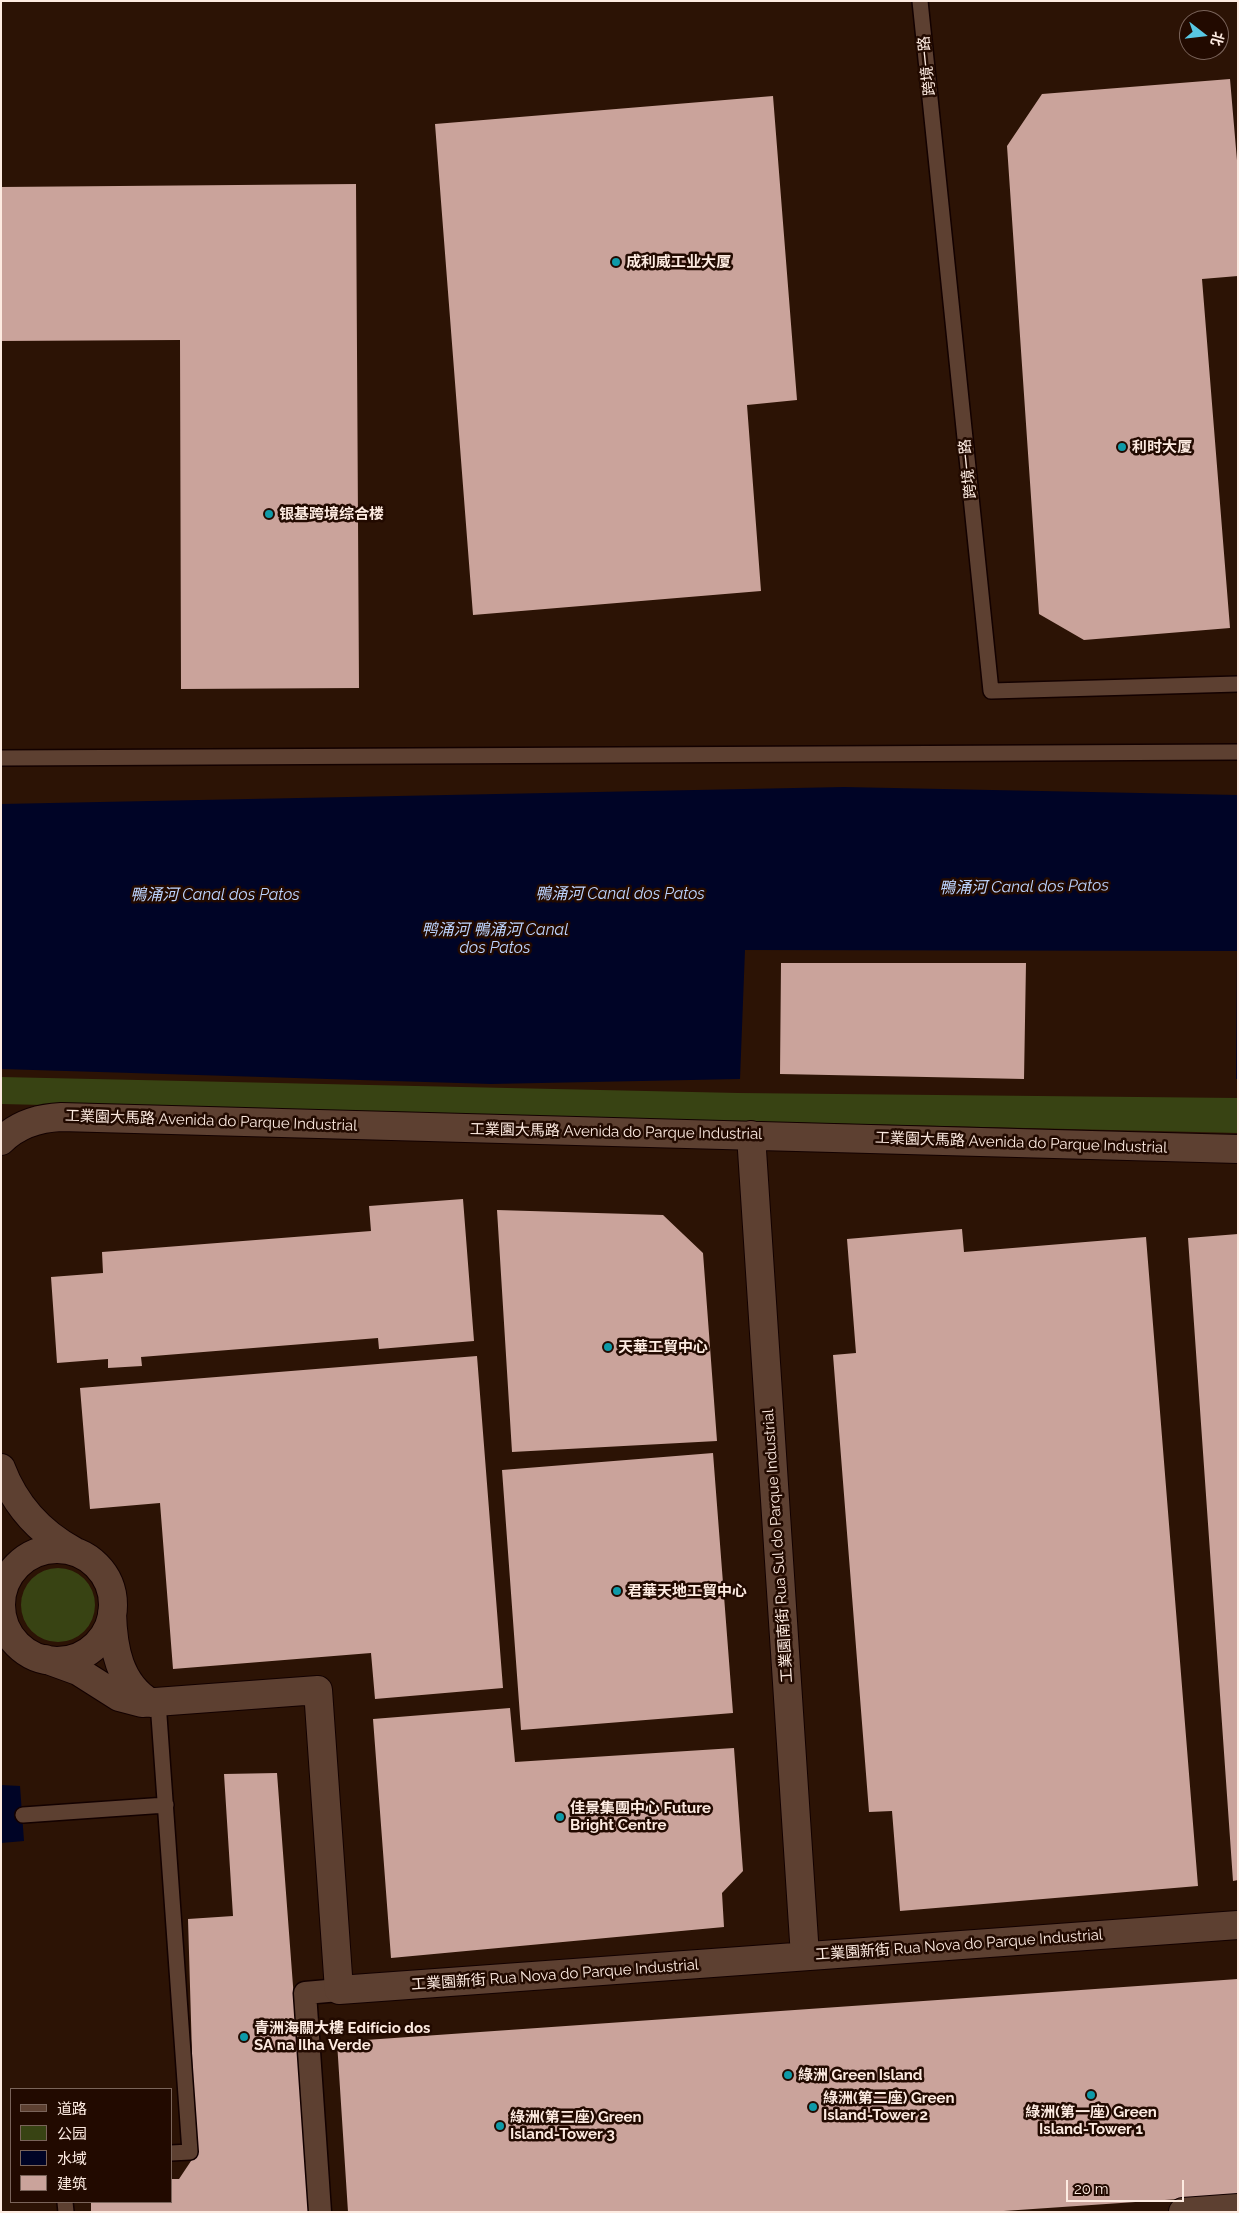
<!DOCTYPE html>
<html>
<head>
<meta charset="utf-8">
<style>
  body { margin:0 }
  #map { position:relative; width:1239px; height:2213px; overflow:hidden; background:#2c1305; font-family:Raleway,"Noto Sans SC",sans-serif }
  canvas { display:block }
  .frame { position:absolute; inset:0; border:2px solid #fdebe1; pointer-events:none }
  .legend { position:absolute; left:10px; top:2088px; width:162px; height:115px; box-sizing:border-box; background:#220a00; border:1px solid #7a645a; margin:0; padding:6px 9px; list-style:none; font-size:15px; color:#fdebe1 }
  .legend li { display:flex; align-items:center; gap:10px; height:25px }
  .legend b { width:25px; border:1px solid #7a645a }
  .north { position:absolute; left:1179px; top:10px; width:50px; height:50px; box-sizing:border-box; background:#220a00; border:1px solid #7a645a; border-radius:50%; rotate:106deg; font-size:14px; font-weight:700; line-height:20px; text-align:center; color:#fdebe1 }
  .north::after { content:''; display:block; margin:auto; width:18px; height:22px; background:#58c8e4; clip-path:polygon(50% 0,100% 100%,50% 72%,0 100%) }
  .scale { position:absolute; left:1066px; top:2180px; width:118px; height:22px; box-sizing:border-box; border:2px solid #fdebe1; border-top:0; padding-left:6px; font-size:15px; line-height:18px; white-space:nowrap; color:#fdebe1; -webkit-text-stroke:4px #220a00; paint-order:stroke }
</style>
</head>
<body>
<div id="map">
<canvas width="1239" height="2213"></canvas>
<div class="frame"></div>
<ul class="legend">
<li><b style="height:6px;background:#5d4031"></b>道路</li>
<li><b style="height:14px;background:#384313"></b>公园</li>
<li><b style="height:14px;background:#000426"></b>水域</li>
<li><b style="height:14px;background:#caa39b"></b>建筑</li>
</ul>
<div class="north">北</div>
<div class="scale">20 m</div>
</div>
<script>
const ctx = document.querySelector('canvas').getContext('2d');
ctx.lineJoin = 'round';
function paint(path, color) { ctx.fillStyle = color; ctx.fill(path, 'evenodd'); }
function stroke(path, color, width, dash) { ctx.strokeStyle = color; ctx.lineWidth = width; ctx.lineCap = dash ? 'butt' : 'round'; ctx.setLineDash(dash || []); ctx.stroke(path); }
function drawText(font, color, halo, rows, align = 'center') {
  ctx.font = font + ' Raleway,"Noto Sans SC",sans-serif'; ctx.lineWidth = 5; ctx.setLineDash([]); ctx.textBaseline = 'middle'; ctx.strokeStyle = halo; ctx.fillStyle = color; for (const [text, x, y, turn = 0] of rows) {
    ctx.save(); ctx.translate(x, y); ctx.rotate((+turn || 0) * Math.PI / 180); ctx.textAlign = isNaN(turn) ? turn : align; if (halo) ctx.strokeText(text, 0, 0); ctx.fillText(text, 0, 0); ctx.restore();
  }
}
paint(new Path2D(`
  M1 1077 739 1093 1238 1098V1133L1 1104Z
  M21 1605a37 37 0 1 1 74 0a37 37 0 1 1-74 0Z`), '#384313');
paint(new Path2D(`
  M844 787 1238 795V1079H1236L1237 951 745 950 740 1079 491 1084 1 1069V804Z
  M1 1785 20 1786 24 1841 1 1843Z`), '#000426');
paint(new Path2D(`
  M1230 79 1238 172V276L1202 279 1230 628 1084 640 1039 614 1007 146 1042 94Z
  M773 96 797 400 747 405 761 591 473 615 435 124Z
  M356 184 359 688 181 689 180 340 1 341V187Z
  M781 963H1026L1024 1079 780 1074Z
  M463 1199 474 1341 379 1349 378 1338 141 1357 142 1366 108 1368V1359L57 1363 51 1277 103 1273 102 1252 371 1231 369 1206Z
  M497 1210 663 1215 703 1253 717 1441 512 1452Z
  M962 1229 964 1252 1146 1237 1198 1886 900 1911 892 1811 869 1812 833 1355 856 1353 847 1239Z
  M1238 1234V1880L1233 1881 1188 1238Z
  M477 1356 503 1688 375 1699 371 1653 173 1669 160 1503 90 1509 80 1388Z
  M713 1453 733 1713 521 1730 502 1470Z
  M510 1708 515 1762 734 1748 743 1871 722 1893 724 1927 391 1958 373 1719Z
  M277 1773 310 2212H91V2202H171V2179H179L195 2155 188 1919 233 1916 224 1774Z
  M1238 1979V2195L989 2212H348L337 2042Z`), '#caa39b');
const service = new Path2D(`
  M920 1 991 691 1238 684
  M1 758 1238 752
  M158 1702 190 2152 171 2153
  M23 1815 166 1805
  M65 2202 66 2212`);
const pedestrian = new Path2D(`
  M320 2212 305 1993 339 1990`);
const minor = new Path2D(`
  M751 1135 805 1956
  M1 1141C18 1124 39 1118 61 1117L1238 1149
  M1 1468C15 1505 39 1532 74 1551
  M1 1605a56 56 0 1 1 112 0a56 56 0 1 1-112 0Z
  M112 1613C113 1648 119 1684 151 1703
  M45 1659 78 1671 119 1697 142 1703 318 1690 339 1990 1238 1925`);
const secondary = new Path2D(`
  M1183 2212 1238 2208`);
stroke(service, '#130100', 18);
stroke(pedestrian, '#130100', 25);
stroke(minor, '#130100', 30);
stroke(secondary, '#130100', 30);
stroke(service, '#5d4031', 15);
stroke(pedestrian, '#5d4031', 22);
stroke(minor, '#5d4031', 28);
stroke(secondary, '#5d4031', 28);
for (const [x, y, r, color] of [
  [616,262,5,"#0f9aa8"],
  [1122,447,5,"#0f9aa8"],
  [269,514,5,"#0f9aa8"],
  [608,1347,5,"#0f9aa8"],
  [617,1591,5,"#0f9aa8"],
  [560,1817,5,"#0f9aa8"],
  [244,2037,5,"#0f9aa8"],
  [788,2075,5,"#0f9aa8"],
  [1091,2095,5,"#0f9aa8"],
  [813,2107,5,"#0f9aa8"],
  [500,2126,5,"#0f9aa8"]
]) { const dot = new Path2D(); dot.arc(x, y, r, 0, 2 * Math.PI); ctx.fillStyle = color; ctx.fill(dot); stroke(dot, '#220a00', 2); }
drawText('15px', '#fdebe1', '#220a00', [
  ["跨境一路",927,66,-96],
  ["跨境一路",968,469,-96],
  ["工業園大馬路 Avenida do Parque Industrial",211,1121,2],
  ["工業園大馬路 Avenida do Parque Industrial",616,1132,1],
  ["工業園大馬路 Avenida do Parque Industrial",1021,1143,2],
  ["工業園南街 Rua Sul do Parque Industrial",778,1546,-94],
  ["工業園新街 Rua Nova do Parque Industrial",959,1945,-4],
  ["工業園新街 Rua Nova do Parque Industrial",555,1975,-4]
]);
drawText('bold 15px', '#fdebe1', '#220a00', [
  ["成利威工业大厦",626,262],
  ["利时大厦",1132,447],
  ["银基跨境综合楼",279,514],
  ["天華工貿中心",618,1347],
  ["君華天地工貿中心",627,1591],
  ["佳景集團中心 Future",570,1808],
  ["Bright Centre",570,1825],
  ["青洲海關大樓 Edifício dos",254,2028],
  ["SA na Ilha Verde",254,2045],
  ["綠洲 Green Island",798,2075],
  ["綠洲(第二座) Green",823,2098],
  ["Island-Tower 2",823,2115],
  ["綠洲(第一座) Green",1091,2112,"center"],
  ["Island-Tower 1",1091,2129,"center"],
  ["綠洲(第三座) Green",510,2117],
  ["Island-Tower 3",510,2134]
], 'left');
drawText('italic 16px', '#bed5ff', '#220a00', [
  ["鴨涌河 Canal dos Patos",1024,887,-1],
  ["鴨涌河 Canal dos Patos",620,894],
  ["鴨涌河 Canal dos Patos",215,895],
  ["鸭涌河 鴨涌河 Canal",495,930],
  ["dos Patos",495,948]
]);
</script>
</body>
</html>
